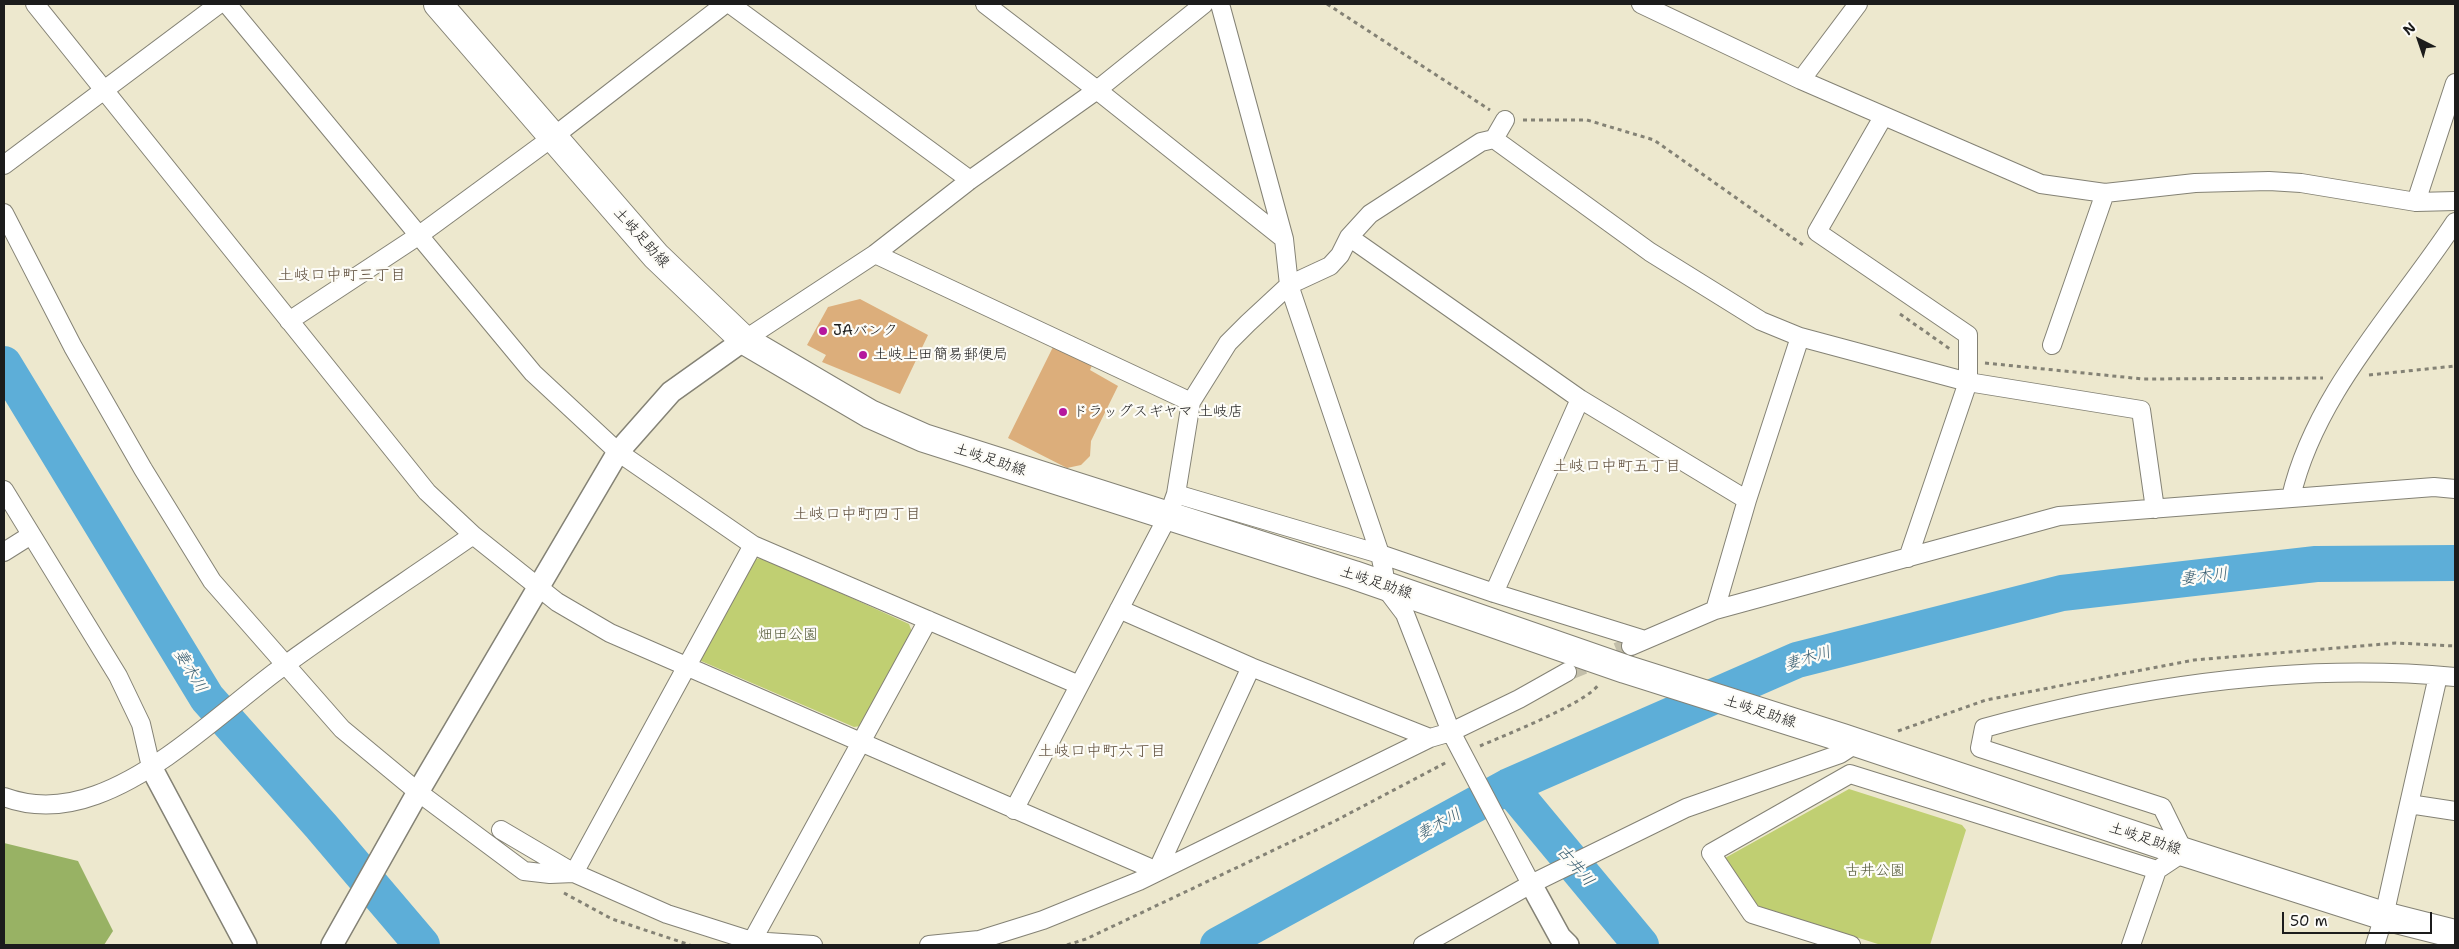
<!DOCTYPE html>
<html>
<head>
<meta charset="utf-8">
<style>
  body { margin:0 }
  #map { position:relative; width:2459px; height:949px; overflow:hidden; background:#ede8ce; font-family:"Shantell Sans",sans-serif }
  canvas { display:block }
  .frame { position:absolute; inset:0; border:5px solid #1c1c1c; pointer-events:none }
  .north { position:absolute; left:2394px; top:15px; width:50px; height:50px; -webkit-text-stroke:4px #fdfcf7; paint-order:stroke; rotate:319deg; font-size:14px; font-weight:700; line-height:20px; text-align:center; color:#1c1c1c }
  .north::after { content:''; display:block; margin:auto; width:18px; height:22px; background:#1c1c1c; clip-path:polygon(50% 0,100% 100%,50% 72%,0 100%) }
  .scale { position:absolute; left:2282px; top:912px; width:150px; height:22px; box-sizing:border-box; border:2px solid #1c1c1c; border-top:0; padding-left:6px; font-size:15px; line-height:18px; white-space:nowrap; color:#1c1c1c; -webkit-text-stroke:4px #fdfcf7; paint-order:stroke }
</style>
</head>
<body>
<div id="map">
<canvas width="2459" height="949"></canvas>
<div class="frame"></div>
<div class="north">N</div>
<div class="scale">50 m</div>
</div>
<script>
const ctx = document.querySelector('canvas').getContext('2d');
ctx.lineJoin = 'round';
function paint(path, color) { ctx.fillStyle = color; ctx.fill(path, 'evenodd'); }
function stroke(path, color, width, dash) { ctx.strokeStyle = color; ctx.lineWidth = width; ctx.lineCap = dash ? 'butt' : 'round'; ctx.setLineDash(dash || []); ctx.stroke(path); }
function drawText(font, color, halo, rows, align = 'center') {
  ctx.font = font + ' "Shantell Sans","Klee One",sans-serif'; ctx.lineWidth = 4.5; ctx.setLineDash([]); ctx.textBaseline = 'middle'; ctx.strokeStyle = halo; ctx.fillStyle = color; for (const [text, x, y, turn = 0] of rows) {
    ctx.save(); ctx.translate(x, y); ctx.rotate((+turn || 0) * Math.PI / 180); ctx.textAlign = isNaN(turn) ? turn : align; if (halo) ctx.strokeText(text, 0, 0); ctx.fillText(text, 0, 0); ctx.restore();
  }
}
paint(new Path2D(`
  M763 558 909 624 912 632 861 726 854 727 701 661V653L752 559Z
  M1849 789 1962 825 1966 830 1930 945H1881L1758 906 1725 858Z`), '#c0cf72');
paint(new Path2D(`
  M4 843 78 861 113 931 104 945H4Z`), '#98b264');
stroke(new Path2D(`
  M4 364 207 698 321 826 422 945
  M1509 786 1641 945
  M1218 945 1509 786 1797 660 2062 593 2316 564 2455 563`), '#5daed8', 36);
paint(new Path2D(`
  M860 299 928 335 900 394 822 362 826 355 807 345 828 307Z
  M1053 347 1093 363 1090 370 1118 386 1091 441 1090 456 1081 465 1067 468 1008 438Z`), '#dcae7b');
stroke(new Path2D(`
  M1567 672 1631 646`), '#c3bfaa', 18, [18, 9]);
const minor = new Path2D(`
  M35 4 427 492 473 535 557 602 610 633 1157 871 1251 667
  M227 4 533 373 618 452 753 545 1079 685
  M730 4 970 180
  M985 4 1097 90 1284 239
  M1220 4 1284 239 1289 285 1380 554 1384 573 1383 585 1405 614 1451 732 1531 884
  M1641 4 1801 80 2041 184 2105 193 2195 183 2269 181 2301 183 2416 202 2455 201
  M1801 80 1858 4
  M1883 117 1817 232 1968 335V382L1908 558
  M1494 139 1505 120
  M4 165 219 4
  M2416 202 2455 83
  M4 213 73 347 143 469 212 581 342 729 418 792 524 871 550 874 574 873 667 914 752 941 813 945
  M1349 237 1580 399 1747 500
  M875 254 1191 402
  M289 321 418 236 553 137 725 4
  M1800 337 1968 382 2141 410 2155 509
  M744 340 875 254 970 180 1097 90 1204 4
  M2052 345 2105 193
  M4 490 118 676 141 724 151 767
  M1176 494 1380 554 1494 593 1645 640
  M2291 497C2315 393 2398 309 2455 222
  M4 552 31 535
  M1494 593 1580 399
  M1119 609 1251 667 1430 738
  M1631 646 1715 610 2059 516 2434 487 2455 489
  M4 797C34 808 66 806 96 795 160 772 220 714 274 673 339 625 407 581 473 535
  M2409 804 2438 676
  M1014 810 1168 516 1176 494 1191 402 1228 343 1248 323 1289 285 1330 266 1340 255 1349 237 1370 214 1481 142 1494 139 1650 252 1761 321 1800 337 1747 500 1715 610
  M501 830 574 873 753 545
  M752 941 928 620
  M929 945 979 940 1043 920 1139 881 1430 738 1451 732 1519 699 1567 672
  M1423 945 1531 884 1686 808 1840 754 1857 743
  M1851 945 1752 914 1711 853 1850 774 2157 870
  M2131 945 2157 870 2184 852 2162 807 1980 748 1984 728C2137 686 2297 662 2455 677
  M2375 945 2384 916 2409 804 2455 811`);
const tertiary = new Path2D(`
  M151 767 246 945
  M1531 884 1560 937 1568 945
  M332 945 418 792 618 452 671 392 744 340`);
const primary = new Path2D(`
  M438 4 656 256 744 340 870 414 924 438 1354 575 1625 669 1843 738 2184 852 2384 916 2455 934`);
stroke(minor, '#848275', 20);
stroke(tertiary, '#848275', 24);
stroke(primary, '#848275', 30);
stroke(new Path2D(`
  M1327 4 1490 110
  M1523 120H1587L1654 140 1803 245
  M1900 314 1950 349
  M1985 363 2143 379 2323 378
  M2369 375 2455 366
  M1898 731 1986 700 2194 660 2396 643 2455 646
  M1480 746C1505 735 1587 703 1599 684
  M564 893 612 919 690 945
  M1067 945 1086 939 1335 821 1447 762`), '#848275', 3, [4, 4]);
stroke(minor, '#fff', 18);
stroke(tertiary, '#fff', 21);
stroke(primary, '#fff', 28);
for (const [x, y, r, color] of [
  [823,331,5,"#b5179e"],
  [863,355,5,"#b5179e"],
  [1063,412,5,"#b5179e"]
]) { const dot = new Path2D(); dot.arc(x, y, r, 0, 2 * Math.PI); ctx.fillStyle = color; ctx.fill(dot); stroke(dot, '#fdfcf7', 2); }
drawText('15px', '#1c1c1c', '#fdfcf7', [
  ["土岐足助線",641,238,48],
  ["土岐足助線",990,460,18],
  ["土岐足助線",1376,583,18],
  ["土岐足助線",1760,712,18],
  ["土岐足助線",2145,839,18]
]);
drawText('15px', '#1c1c1c', '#fdfcf7', [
  ["JAバンク",833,331],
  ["土岐上田簡易郵便局",873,355],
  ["ドラッグスギヤマ 土岐店",1073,412]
], 'left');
drawText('15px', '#555b3a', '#fdfcf7', [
  ["畑田公園",788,635],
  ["古井公園",1875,871]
]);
drawText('16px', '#5f4f3d', '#fdfcf7', [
  ["土岐口中町三丁目",342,276],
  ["土岐口中町五丁目",1617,467],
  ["土岐口中町四丁目",857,515],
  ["土岐口中町六丁目",1102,752]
]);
drawText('italic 16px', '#395e71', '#fdfcf7', [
  ["妻木川",2204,577,-7],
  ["妻木川",1808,659,-17],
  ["妻木川",190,671,59],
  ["妻木川",1439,825,-29],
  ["古井川",1575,866,50]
]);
</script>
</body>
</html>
